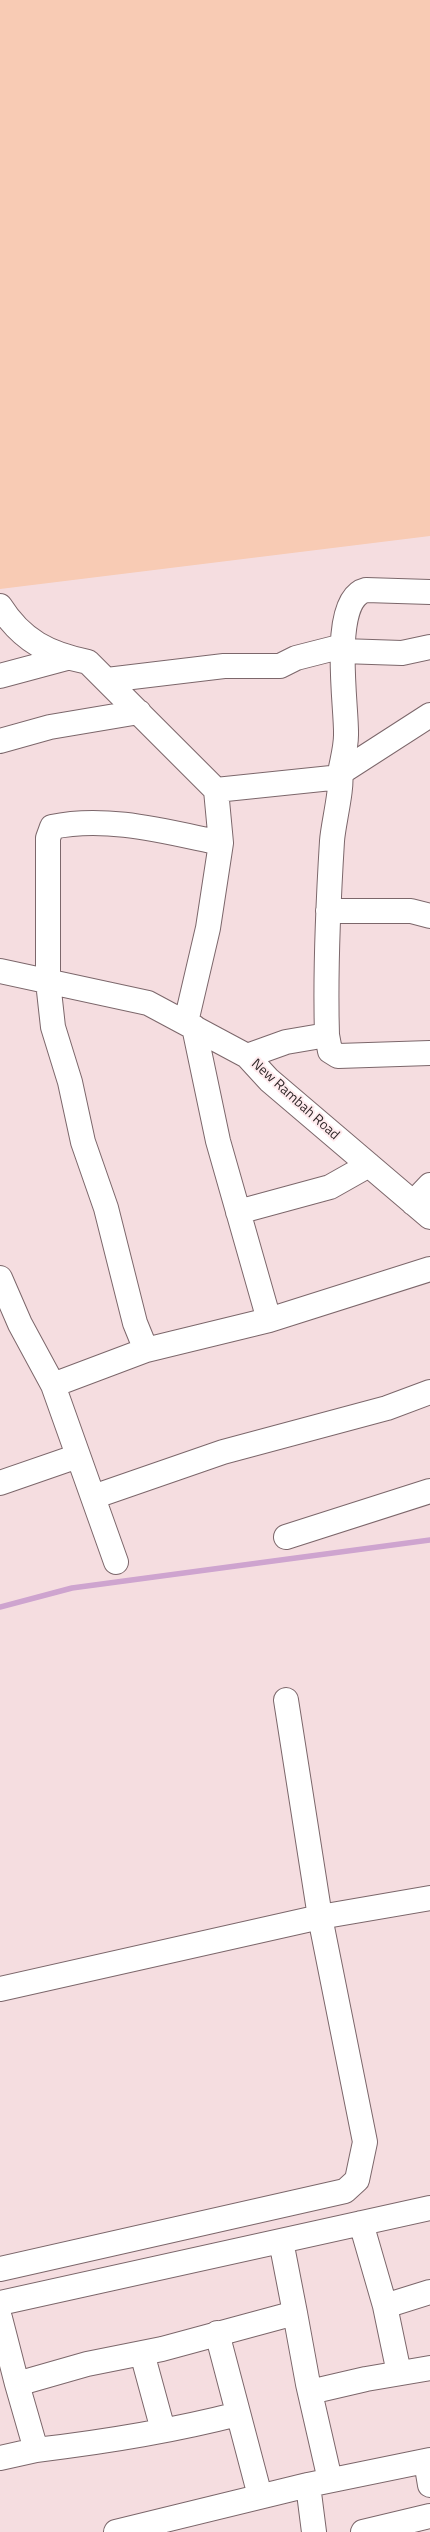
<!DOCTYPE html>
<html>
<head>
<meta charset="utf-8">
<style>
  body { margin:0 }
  canvas { display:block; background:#f5dde0 }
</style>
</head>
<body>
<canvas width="430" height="2532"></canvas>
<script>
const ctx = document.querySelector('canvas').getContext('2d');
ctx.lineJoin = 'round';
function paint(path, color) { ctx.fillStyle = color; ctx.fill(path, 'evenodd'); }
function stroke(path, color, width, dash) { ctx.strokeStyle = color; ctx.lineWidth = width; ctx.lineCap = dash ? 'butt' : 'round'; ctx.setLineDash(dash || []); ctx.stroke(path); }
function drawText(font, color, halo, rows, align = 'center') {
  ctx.font = font + ' "Titillium Web",sans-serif'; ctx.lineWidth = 4; ctx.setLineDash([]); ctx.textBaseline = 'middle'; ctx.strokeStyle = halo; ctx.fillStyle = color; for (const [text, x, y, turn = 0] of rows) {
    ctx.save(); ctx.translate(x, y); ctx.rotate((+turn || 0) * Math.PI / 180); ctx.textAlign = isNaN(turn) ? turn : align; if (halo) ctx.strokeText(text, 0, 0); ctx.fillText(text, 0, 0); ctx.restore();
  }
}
paint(new Path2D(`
  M0 0H430V536L0 589Z`), '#f8cbb4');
stroke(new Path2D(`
  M0 1607 72 1588 430 1540`), '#cea4cf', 5.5);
const minor = new Path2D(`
  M0 606C22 641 49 654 88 662L216 790 221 843 208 928 186 1022
  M342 651 402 653 430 647
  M0 676 67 658
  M107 680 224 666H280L296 658 343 646
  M0 741 50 727 139 712
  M340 773C342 761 346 748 346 735 347 706 329 599 366 590L430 592
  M216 790 341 777
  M328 911H411L430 916
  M0 971 148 1003 247 1056 269 1080 430 1217
  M194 1027 218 1141 269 1320
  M327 1035 330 1051 338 1056 430 1053
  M247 1056 286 1042 327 1035C325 970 328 906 332 841 333 825 343 786 340 773L430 715
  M413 1203 430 1185
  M238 1212 330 1187 369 1165
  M0 1278 20 1324 53 1385 146 1350 269 1320 430 1269
  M146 1350 135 1323 106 1208 83 1142 70 1082 53 1027 48 982V838L52 827C107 815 167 832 221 843
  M53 1385 116 1562
  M0 1483 78 1456
  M93 1497 223 1452 387 1408 430 1392
  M286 1537 430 1491
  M0 1989 320 1917 286 1700
  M361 2223 385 2306 399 2373
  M281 2241 295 2313
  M0 2269 345 2191 357 2180 365 2142 320 1917 430 1898
  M0 2303 430 2208
  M385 2306 430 2292
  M0 2318 17 2384 87 2364 162 2349 295 2313 308 2384 330 2480
  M217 2333 260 2496
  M142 2353 163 2430
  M310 2392 366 2379 430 2368
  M36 2450C104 2442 172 2431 238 2414
  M0 2458 36 2450 17 2384
  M426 2461 430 2485
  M308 2485 314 2532
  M116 2532 308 2485 430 2460
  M363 2532 430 2516`);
stroke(minor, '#7c676b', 26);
stroke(minor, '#fff', 24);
drawText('14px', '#302728', '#ffebee', [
  ["New Rambah Road",295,1100,42]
]);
</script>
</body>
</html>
